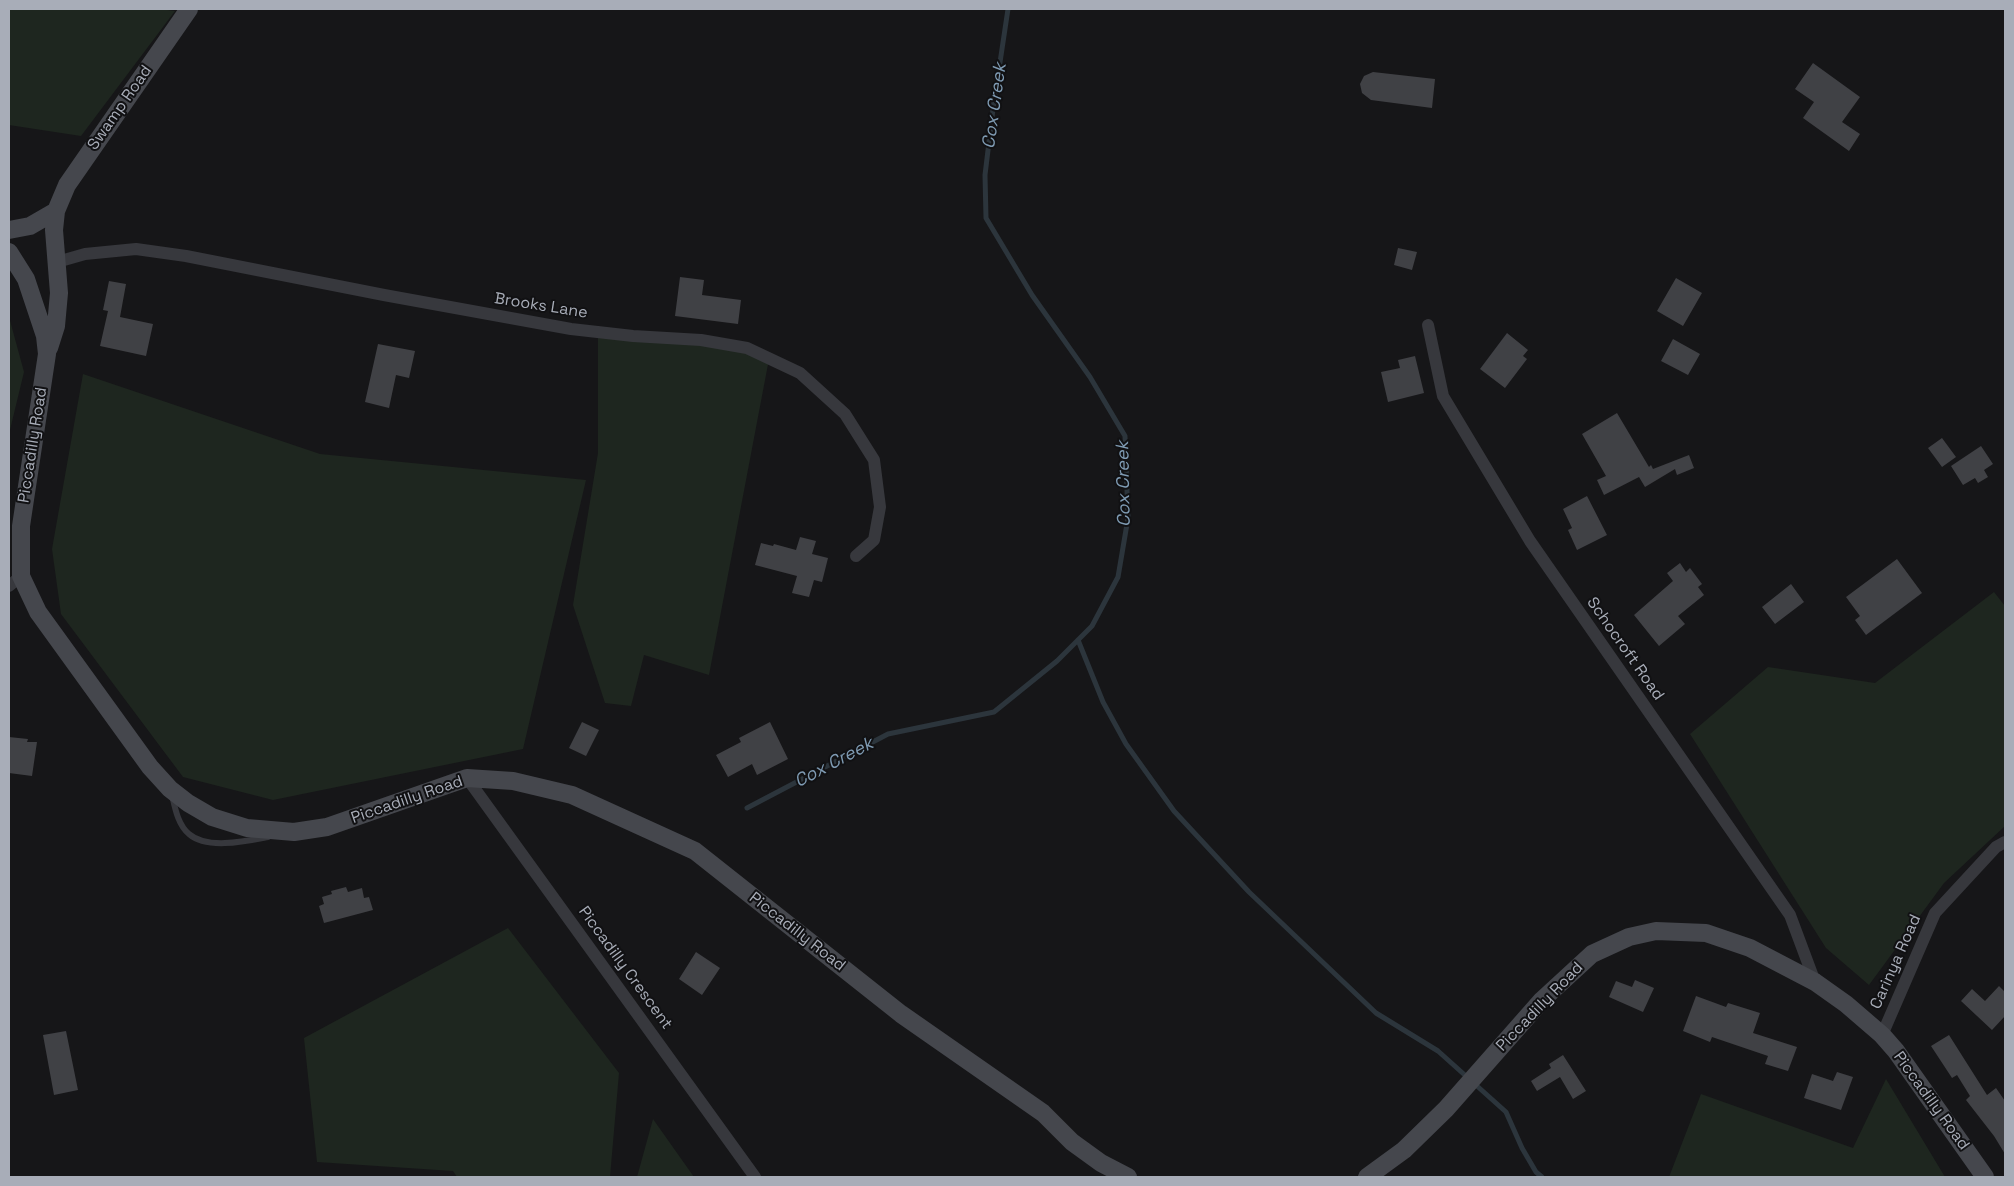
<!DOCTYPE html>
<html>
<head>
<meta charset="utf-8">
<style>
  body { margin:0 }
  #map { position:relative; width:2014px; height:1186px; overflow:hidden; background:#161618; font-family:"Space Grotesk",sans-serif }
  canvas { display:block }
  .frame { position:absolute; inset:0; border:10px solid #a8adb8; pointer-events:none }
</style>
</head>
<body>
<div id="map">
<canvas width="2014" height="1186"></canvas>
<div class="frame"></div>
</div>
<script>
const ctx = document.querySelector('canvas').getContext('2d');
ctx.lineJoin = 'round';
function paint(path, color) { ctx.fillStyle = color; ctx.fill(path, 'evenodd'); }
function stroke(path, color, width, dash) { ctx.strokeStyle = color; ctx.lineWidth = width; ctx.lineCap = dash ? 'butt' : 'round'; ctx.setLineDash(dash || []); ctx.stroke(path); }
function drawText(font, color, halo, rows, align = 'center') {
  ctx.font = font + ' "Space Grotesk",sans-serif'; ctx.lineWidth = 4; ctx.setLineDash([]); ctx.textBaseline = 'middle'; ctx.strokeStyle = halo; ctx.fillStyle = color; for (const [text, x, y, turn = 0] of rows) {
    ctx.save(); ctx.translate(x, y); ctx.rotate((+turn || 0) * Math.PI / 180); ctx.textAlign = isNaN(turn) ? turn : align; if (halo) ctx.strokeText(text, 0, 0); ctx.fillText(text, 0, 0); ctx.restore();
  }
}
paint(new Path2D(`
  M9 9H160L175 11 81 136 9 125Z
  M9 317 24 372 9 434Z
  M598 332 701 340 769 359 709 675 644 655 631 706 605 703 573 605 598 453Z
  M83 374 320 454 586 480 523 749 273 800 183 777 61 614 52 549Z
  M1994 592 2005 606V826L1944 883 1869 985 1826 948 1690 734 1768 667 1875 683Z
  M508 928 619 1073 610 1177H457L453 1171 317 1162 304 1038Z
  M1886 1079 1945 1177H1669L1701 1094 1853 1148Z
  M653 1119 694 1177H637Z`), '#1e261f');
stroke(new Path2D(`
  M1078 640 1103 702 1126 744 1174 811 1249 892 1376 1013 1438 1051 1506 1112 1522 1148 1536 1172 1542 1177
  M747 808 888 734 994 712 1057 661 1092 626 1118 577 1128 518 1125 436 1090 377 1032 295 986 218 985 175 993 109 1008 9`), '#2c353c', 5);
paint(new Path2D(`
  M1813 63 1860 97 1842 122 1860 134 1849 151 1803 118 1814 102 1795 89Z
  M1373 72 1435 79 1432 108 1371 100 1362 93 1360 84 1364 76Z
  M1398 248 1417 252 1412 270 1394 265Z
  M680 277 704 280 702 295 741 300 738 324 675 316Z
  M1676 278 1702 293 1683 326 1657 311Z
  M109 281 126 284 120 317 153 324 146 356 100 346 108 311 103 310Z
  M1507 333 1528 350 1523 356 1527 359 1505 388 1480 369Z
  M1673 339 1700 354 1688 375 1661 361Z
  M378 344 415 351 409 378 396 375 389 408 365 402Z
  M1415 356 1424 393 1388 402 1381 372 1400 368 1398 360Z
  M1617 413 1649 467 1651 465 1653 469 1689 455 1694 468 1677 475 1675 469 1645 487 1639 477 1604 495 1597 480 1606 476 1582 434Z
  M1942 438 1956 457 1942 467 1928 448Z
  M1981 446 1993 464 1984 470 1988 477 1978 483 1975 478 1963 485 1951 466Z
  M1587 496 1607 535 1577 550 1568 530 1572 528 1563 509Z
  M800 537 816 541 812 554 828 558 822 582 814 580 809 597 792 593 797 576 755 565 761 543 773 546 774 544 796 550Z
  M1897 559 1922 593 1866 635 1855 620 1860 616 1846 597Z
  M1680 563 1686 572 1690 568 1702 584 1698 587 1704 595 1678 616 1685 624 1659 646 1634 615 1673 581 1667 573Z
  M1791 584 1804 602 1775 624 1762 607Z
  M582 722 599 730 586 756 569 748Z
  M770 722 788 759 757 775 752 764 728 777 716 755 741 742 739 738Z
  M9 737 28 739 27 742H37L32 776 9 773Z
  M346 887 348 892 362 888 364 898 369 897 373 910 324 923 319 906 324 904 322 897 332 894 331 891Z
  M696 952 720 968 702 995 679 979Z
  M1635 980 1654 988 1643 1012 1609 997 1616 981 1632 987Z
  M1999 986 2005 992V1016L1992 1030 1961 1001 1972 989 1985 1001Z
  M1696 996 1726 1007 1728 1003 1760 1013 1753 1033 1797 1047 1788 1071 1765 1064 1768 1056 1712 1037 1710 1042 1683 1031Z
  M66 1031 78 1090 54 1095 43 1035Z
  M1949 1035 1987 1095 1996 1088 2005 1101V1154L1994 1136 1966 1100 1970 1096 1957 1075 1952 1078 1931 1046Z
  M1563 1055 1586 1091 1573 1099 1560 1077 1537 1091 1531 1081 1551 1068 1549 1064Z
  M1837 1072 1853 1077 1841 1110 1804 1098 1812 1074 1833 1081Z`), '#404145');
stroke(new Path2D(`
  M172 795C175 808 178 825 189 834 207 850 247 841 268 837`), '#37383d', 6);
stroke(new Path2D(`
  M57 262 85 254 136 249 186 256 384 295 571 329 633 336 701 340 747 348 800 373 845 414 874 460 880 507 874 540 856 556
  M1428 325 1443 396 1530 541 1790 915 1815 982
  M9 586 21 576
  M467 778 755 1177
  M1882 1035 1935 913 1996 847 2005 842`), '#37383d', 12);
stroke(new Path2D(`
  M9 230 30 226 56 211
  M9 252 26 279 45 336 47 354 21 526V576L38 612 150 767 170 789 188 803 212 817 247 828 294 832 327 827 467 778 513 781 572 795 695 851 901 1014 1043 1113 1072 1142 1101 1163 1128 1177
  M49 348 56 326 59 293 54 230 56 211 67 185 189 9
  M1367 1177 1404 1150 1446 1109 1542 1000 1592 954 1629 937 1656 931 1706 933 1750 948 1815 982 1846 1004 1882 1035 1896 1051 1985 1177`), '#45474d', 18);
drawText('16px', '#a8adb8', '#111113', [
  ["Swamp Road",120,108,-55],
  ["Brooks Lane",541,306,9],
  ["Piccadilly Road",33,445,-81],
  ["Schocroft Road",1625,649,55],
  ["Piccadilly Road",407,800,-19],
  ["Piccadilly Road",797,932,38],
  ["Carinya Road",1896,962,-66],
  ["Piccadilly Crescent",625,968,54],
  ["Piccadilly Road",1540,1007,-46],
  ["Piccadilly Road",1931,1101,54]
]);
drawText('italic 18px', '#7f9bb3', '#111113', [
  ["Cox Creek",995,106,-82],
  ["Cox Creek",1124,484,-91],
  ["Cox Creek",834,763,-28]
]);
</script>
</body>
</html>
